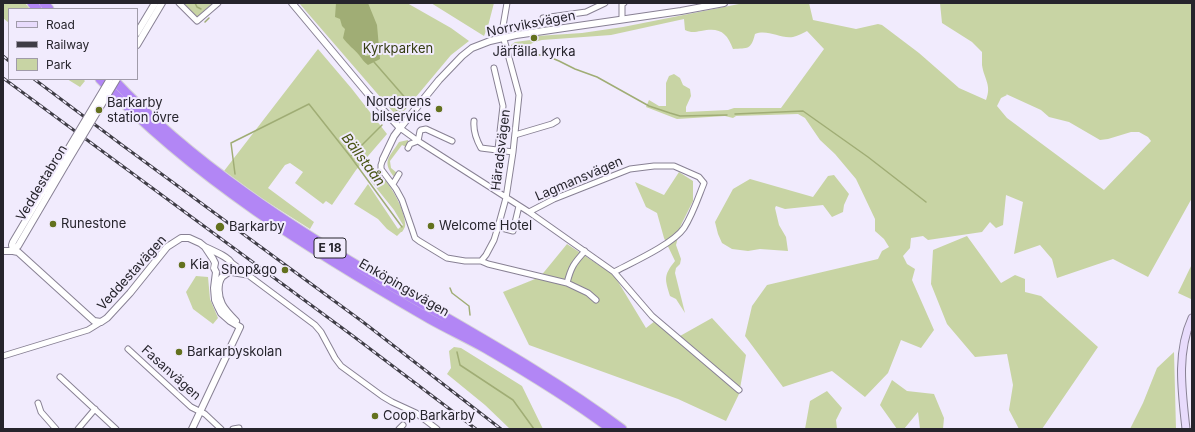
<!DOCTYPE html>
<html>
<head>
<meta charset="utf-8">
<style>
  body { margin:0 }
  #map { position:relative; width:1195px; height:432px; overflow:hidden; background:#f1ebfd; font-family:Inter,sans-serif }
  canvas { display:block }
  .frame { position:absolute; inset:0; border:4px solid #26242c; pointer-events:none }
  .legend { position:absolute; left:8px; top:8px; width:130px; height:72px; box-sizing:border-box; background:#f1ebfd; border:1px solid #a09ba9; margin:0; padding:5px 7px; list-style:none; font-size:12px; color:#26242c }
  .legend li { display:flex; align-items:center; gap:8px; height:20px }
  .legend b { width:20px; border:1px solid #a09ba9 }
</style>
</head>
<body>
<div id="map">
<canvas width="1195" height="432"></canvas>
<div class="frame"></div>
<ul class="legend">
<li><b style="height:5px;background:#e8dbfc"></b>Road</li>
<li><b style="height:5px;background:#3f3d46"></b>Railway</li>
<li><b style="height:11px;background:#c8d4a4"></b>Park</li>
</ul>
</div>
<script>
const ctx = document.querySelector('canvas').getContext('2d');
ctx.lineJoin = 'round';
function paint(path, color) { ctx.fillStyle = color; ctx.fill(path, 'evenodd'); }
function stroke(path, color, width, dash) { ctx.strokeStyle = color; ctx.lineWidth = width; ctx.lineCap = dash ? 'butt' : 'round'; ctx.setLineDash(dash || []); ctx.stroke(path); }
function drawText(font, color, halo, rows, align = 'center') {
  ctx.font = font + ' Inter,sans-serif'; ctx.lineWidth = 4; ctx.setLineDash([]); ctx.textBaseline = 'middle'; ctx.strokeStyle = halo; ctx.fillStyle = color; for (const [text, x, y, turn = 0] of rows) {
    ctx.save(); ctx.translate(x, y); ctx.rotate((+turn || 0) * Math.PI / 180); ctx.textAlign = isNaN(turn) ? turn : align; if (halo) ctx.strokeText(text, 0, 0); ctx.fillText(text, 0, 0); ctx.restore();
  }
}
paint(new Path2D(`
  M3 3H25L30 9H9V23L3 18Z
  M182 3H211L212 4 197 17Z
  M299 3H407L451 28 469 41 451 55 405 110 400 113H394Z
  M431 3H494L488 26 484 36Z
  M744 3H809L813 20 856 29 878 24 882 25 919 53 959 88 986 100C992 85 984 79 982 65 982 61 982 56 982 52L972 42 942 23 940 3H1192V198L1148 277 1113 259 1057 278 1052 259 1040 245 1014 254 1023 202 1006 195 1003 225 996 228 990 222 982 232 928 240 923 236 911 238 910 248 903 256 907 264 915 269 912 280 934 330 921 348 901 340 888 373 865 397 832 371 783 387 745 336 752 306 767 285 878 259 882 251 889 247 884 239 875 231V219L856 179 835 154 820 140 805 118 798 114 736 116 733 118 725 116 677 119 646 107 649 100 659 106H666V83L669 76 674 74 680 78 683 85 690 89 691 96 686 107V112L728 110 734 108H781L824 49 807 31C803 33 797 36 793 37 780 39 768 29 755 34 751 50 748 48 733 49 727 32 719 27 701 31 695 32 691 33 685 30L684 19 611 35 542 40C531 43 527 44 525 55H523L522 54 511 51V45L515 42 538 39 537 36 582 33 623 27ZM1006 94 1041 110 1049 117 1069 122 1100 140 1108 139 1131 132H1139L1148 137 1151 141 1104 190 1007 118 997 106 1001 98 1007 95Z
  M318 49 352 89 387 134 356 170 332 205 326 201 323 204 295 183 303 172 290 163 285 165 268 188 314 222 310 229 261 198 224 171Z
  M67 79H83L85 81 80 87Z
  M408 140V144L406 147 402 145 390 161 391 168 397 173 395 178C381 161 389 158 399 142Z
  M679 172 693 181V201L681 225 676 245 681 259 680 264 676 268 675 273 685 313 676 299 670 296C665 279 663 276 675 261L664 238 657 213 646 207 635 182 664 195Z
  M380 175C390 183 405 210 405 223 406 226 404 229 402 232H401L397 236 387 229 378 219 354 204 368 184 398 229 403 225 394 210 370 180 372 176Z
  M834 175 849 194 844 205 843 212 832 217 823 205 785 209 776 206 775 208 779 225 786 237 788 251 760 249 748 251 732 249 722 243 718 234 715 222 733 189 750 179 813 197 828 176Z
  M967 236 1001 283 1015 275 1025 279V292L1041 296 1098 347 1042 429H1019L1009 410 1013 385 1007 354 975 357 947 324 931 284 933 250Z
  M567 244 614 275 646 328 655 321 703 360 704 356 680 336 712 318 746 355 739 394 726 421 678 399 529 345 503 292 540 277Z
  M1192 264V297L1191 299 1178 293Z
  M196 276 208 277 210 299 218 318 213 324 193 309 186 292Z
  M454 347 461 348 522 386 543 429H510L485 405 447 374 451 368 449 351Z
  M1174 352 1176 429H1130L1143 403 1157 368Z
  M892 380 907 391 934 394 944 418 943 429H920L918 412 904 429H897L880 405Z
  M827 391 842 408 836 420 837 429H805L810 401Z`), '#c8d4a4');
paint(new Path2D(`
  M336 3H368L377 25 380 59 368 65C364 62 362 59 359 55 354 49 348 45 343 38L345 29 342 26 340 19 335 17ZM365 44H372L374 51 373 55 365 56 364 50Z`), '#a0ad75');
stroke(new Path2D(`
  M195 3 197 7 201 9
  M205 22 209 18
  M517 52 547 56 559 61 575 69 597 77 649 106 670 113 680 116 727 115
  M374 62 408 101 392 115
  M735 114 803 111 868 157 926 202
  M351 156 382 125
  M235 174 231 143 309 104 350 156 402 227
  M450 288 452 293 469 306 470 315
  M457 352 460 365 513 400 534 429`), '#a0ad75', 1.5);
const minor = new Path2D(`
  M179 3 197 21 218 3
  M543 18 586 12 605 3
  M622 19V4L624 3
  M494 68 503 106 498 149 496 150
  M474 121C473 131 476 139 481 148L513 152
  M400 128 418 141 529 212 614 272 652 316 739 390
  M515 135 552 124 557 121
  M418 141 420 131 421 130 426 129 452 141
  M408 148 410 144 418 141
  M383 159 381 165V169L396 189 402 200 412 229 415 238 419 241 447 258 465 261H481L488 264 567 283C571 267 574 263 585 251
  M393 184 399 174
  M529 212 554 199 630 169 654 166H674L699 177 704 183C698 198 693 214 684 228 673 244 633 262 614 272
  M498 227 513 231 519 206
  M481 261 486 255 494 240 498 227 506 198 513 152 519 95 502 32 507 3
  M232 263 315 325 321 332 335 358 341 366 382 396 392 402 416 413 437 429
  M229 272 247 275
  M567 283 588 293 596 300
  M128 349 191 407 205 414 221 429
  M3 356 88 330 101 322
  M60 377 116 429
  M38 403 41 412 56 429
  M78 429 95 409
  M233 429 239 428
  M399 429 403 425`);
const tertiary = new Path2D(`
  M292 3 368 94 400 128
  M137 33 155 3
  M137 45 162 3
  M383 159 394 136 400 128 439 80 462 56 472 48 490 41 516 35 681 11 724 3
  M205 247C211 250 229 257 231 263 235 271 226 273 222 277 217 284 218 296 222 304 225 310 231 316 236 321
  M3 251H13L18 252 94 321 101 322 107 318 130 293 167 247 181 238H189L200 243 205 247 213 259 215 263 214 268 216 272 214 288 215 300 218 307 221 313 230 321 240 327
  M13 251 12 245 13 242 61 161
  M13 251 18 246 66 164
  M192 429 240 327`);
const secondary = new Path2D(`
  M1186 429C1182 392 1176 353 1192 318`);
const motorway = new Path2D(`
  M32 3 37 9
  M44 3 49 9
  M100 79C194 179 312 251 430 319 448 329 467 338 485 348 528 373 571 399 611 429
  M113 79C191 163 294 229 392 286 470 332 550 375 622 429`);
stroke(minor, '#888194', 7);
stroke(tertiary, '#888194', 8);
stroke(secondary, '#888194', 9);
stroke(motorway, '#d4d3d5', 11);
stroke(minor, '#fff', 5);
stroke(tertiary, '#fff', 6);
stroke(secondary, '#e8dbfc', 7);
stroke(motorway, '#b286f5', 9);
const rail = new Path2D(`
  M3 56 9 61
  M3 78 353 336 476 429
  M34 79 122 145 363 322 501 429`);
stroke(rail, '#3f3d46', 3);
stroke(rail, '#f1ebfd', 1.5, [4.5]);
const tertiaryBridge = new Path2D(`
  M61 161 110 79
  M66 164 117 79`);
stroke(tertiaryBridge, '#888194', 8, []);
stroke(tertiaryBridge, '#fff', 6);
for (const [x, y, r, color] of [
  [534,38,4,"#63711e"],
  [439,109,4,"#63711e"],
  [99,110,4,"#63711e"],
  [53,224,4,"#63711e"],
  [431,226,4,"#63711e"],
  [220,227,5,"#63711e"],
  [182,265,4,"#63711e"],
  [285,270,4,"#63711e"],
  [179,352,4,"#63711e"],
  [375,416,4,"#63711e"]
]) { const dot = new Path2D(); dot.arc(x, y, r, 0, 2 * Math.PI); ctx.fillStyle = color; ctx.fill(dot); stroke(dot, '#f1ebfd', 1.5); }
for (const [x, y, w] of [
  [330,248,32]
]) { const box = new Path2D(); box.roundRect(x - w / 2, y - 10, w, 20, 3); ctx.fillStyle = '#f1ebfd'; ctx.fill(box); stroke(box, '#26242c', 1); }
drawText('bold 12px', '#26242c', null, [
  ["E 18",330,248]
]);
drawText('13px', '#26242c', '#f1ebfd', [
  ["Norrviksvägen",531,24,-11],
  ["Häradsvägen",501,150,-83],
  ["Lagmansvägen",579,179,-23],
  ["Veddestabron",42,183,-59],
  ["Veddestavägen",132,273,-48],
  ["Enköpingsvägen",404,288,30],
  ["Fasanvägen",171,373,42]
]);
drawText('13px', '#353d12', '#f1ebfd', [
  ["Kyrkparken",398,49]
]);
drawText('13px', '#26242c', '#f1ebfd', [
  ["Järfälla kyrka",534,52,"center"],
  ["Nordgrens",431,102,"right"],
  ["bilservice",431,117,"right"],
  ["Barkarby",107,103],
  ["station övre",107,118],
  ["Runestone",61,224],
  ["Welcome Hotel",439,226],
  ["Barkarby",229,227],
  ["Kia",190,265],
  ["Shop&go",277,270,"right"],
  ["Barkarbyskolan",187,352],
  ["Coop Barkarby",383,416]
], 'left');
drawText('italic 14px', '#475313', '#f1ebfd', [
  ["Bällstaån",363,160,53]
]);
</script>
</body>
</html>
